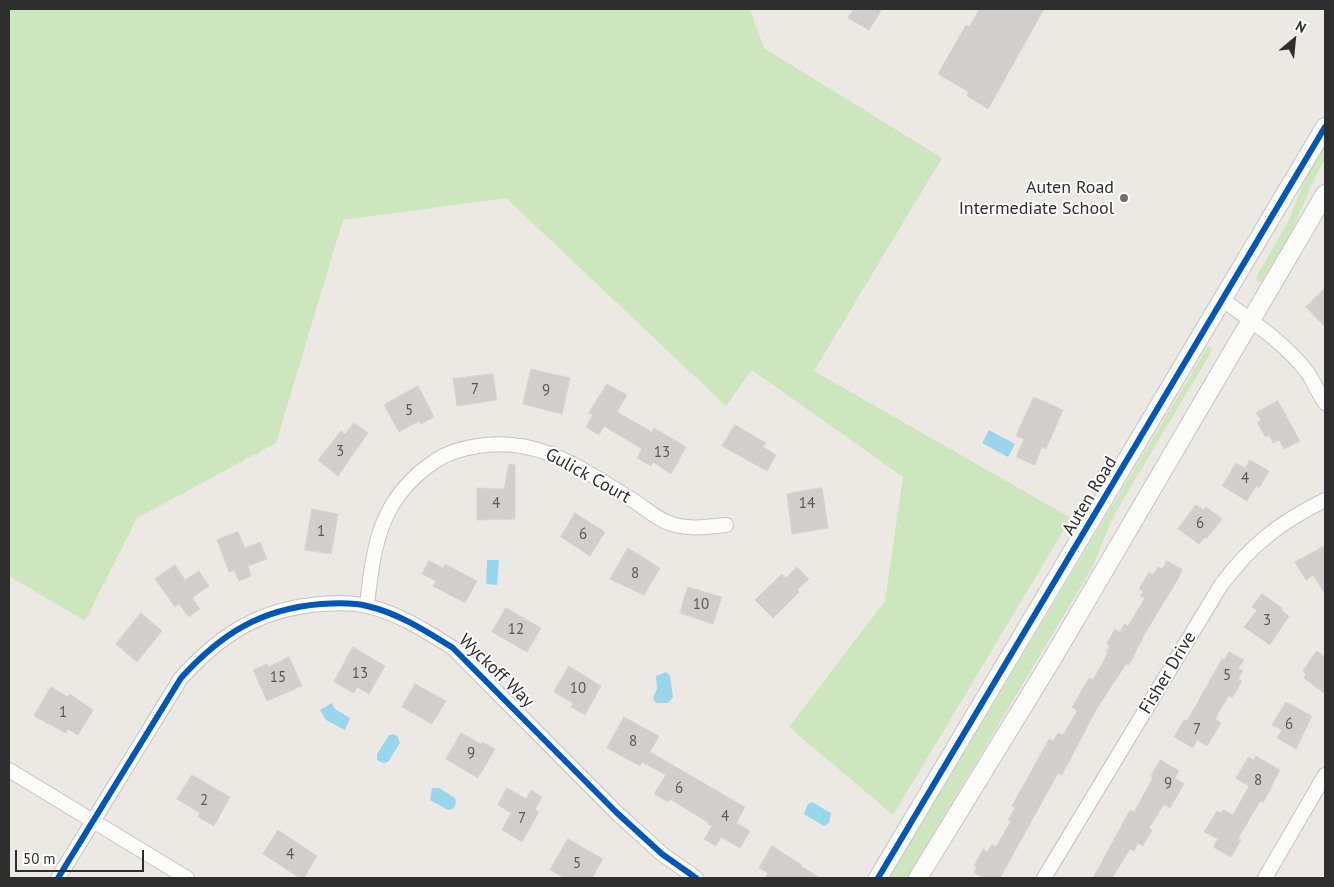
<!DOCTYPE html>
<html>
<head>
<meta charset="utf-8">
<style>
  body { margin:0 }
  #map { position:relative; width:1334px; height:887px; overflow:hidden; background:#ece8e4; font-family:"PT Sans",sans-serif }
  canvas { display:block }
  .frame { position:absolute; inset:0; border:10px solid #2e2e2e; pointer-events:none }
  .north { position:absolute; left:1269px; top:15px; width:50px; height:50px; -webkit-text-stroke:4px #fff; paint-order:stroke; rotate:28deg; font-size:14px; font-weight:700; line-height:20px; text-align:center; color:#2e2e2e }
  .north::after { content:''; display:block; margin:auto; width:18px; height:22px; background:#2e2e2e; clip-path:polygon(50% 0,100% 100%,50% 72%,0 100%) }
  .scale { position:absolute; left:15px; top:850px; width:129px; height:22px; box-sizing:border-box; border:2px solid #2e2e2e; border-top:0; padding-left:6px; font-size:15px; line-height:18px; white-space:nowrap; color:#2e2e2e; -webkit-text-stroke:4px #fff; paint-order:stroke }
</style>
</head>
<body>
<div id="map">
<canvas width="1334" height="887"></canvas>
<div class="frame"></div>
<div class="north">N</div>
<div class="scale">50 m</div>
</div>
<script>
const ctx = document.querySelector('canvas').getContext('2d');
ctx.lineJoin = 'round';
function paint(path, color) { ctx.fillStyle = color; ctx.fill(path, 'evenodd'); }
function stroke(path, color, width, dash) { ctx.strokeStyle = color; ctx.lineWidth = width; ctx.lineCap = dash ? 'butt' : 'round'; ctx.setLineDash(dash || []); ctx.stroke(path); }
function drawText(font, color, halo, rows, align = 'center') {
  ctx.font = font + ' "PT Sans",sans-serif'; ctx.lineWidth = 4; ctx.setLineDash([]); ctx.textBaseline = 'middle'; ctx.strokeStyle = halo; ctx.fillStyle = color; for (const [text, x, y, turn = 0] of rows) {
    ctx.save(); ctx.translate(x, y); ctx.rotate((+turn || 0) * Math.PI / 180); ctx.textAlign = isNaN(turn) ? turn : align; if (halo) ctx.strokeText(text, 0, 0); ctx.fillText(text, 0, 0); ctx.restore();
  }
}
paint(new Path2D(`
  M9 9H750L764 48 942 158 814 371 1071 518 893 815 789 727 885 601 903 477 752 370 726 406 506 198 343 220 276 443 137 518 85 621 9 576Z
  M1325 144V159L1315 177 1291 233 1262 281 1258 282 1256 277 1288 222 1307 175Z
  M1208 346 1211 347 1212 351 1114 515 1091 570 907 878H889Z`), '#cee6be');
paint(new Path2D(`
  M989 430 1015 444 1008 457 982 443Z
  M487 560H499L497 585 486 584Z
  M666 672 670 676 673 697 668 703H656L653 698 657 689 656 676Z
  M332 703 335 709 350 718 345 730 326 720 320 710Z
  M394 734 398 737 400 743 388 762 383 763 377 760V754L389 735Z
  M432 788H439L455 798 456 803 453 809 448 810 430 800Z
  M812 802 831 813 829 823 824 826 804 814 808 804Z`), '#99d6ec');
const building = new Path2D(`
  M854 9H882L869 30 848 18Z
  M980 9H1044L988 109 967 96 969 92 938 74 966 25 969 27Z
  M1325 288V327L1306 307Z
  M531 369 570 378 562 414 523 404Z
  M493 374 497 400 457 406 453 379Z
  M607 384 627 395 617 412 652 432 654 428 686 447 671 474 653 462 651 466 637 458 642 449 604 426 599 435 586 427 593 415 589 413Z
  M418 386 434 417 421 424 419 421 399 432 384 405Z
  M1034 397 1063 410 1046 449 1042 447 1035 465 1016 457 1024 439 1016 436Z
  M1278 401 1300 441 1284 449 1279 440 1273 443 1269 435 1265 437 1257 422 1261 420 1256 413Z
  M354 423 368 433 338 476 318 460 341 431 345 434Z
  M735 425 766 443 763 447 776 455 767 471 722 446Z
  M1250 460 1269 471 1259 488 1256 486 1247 501 1222 486 1236 463 1245 468Z
  M509 464 515 465V519L477 520V488L504 489Z
  M822 488 828 528 792 534 787 494Z
  M1196 505 1204 510 1206 507 1222 519 1207 538 1205 537 1199 544 1178 529Z
  M312 509 338 514 331 554 305 550Z
  M575 513 605 532 590 556 561 537Z
  M238 532 245 548 260 542 267 559 248 566 251 576 239 581 234 570 229 572 217 540Z
  M1325 546V594L1313 575 1306 580 1295 562Z
  M628 548 660 568 644 595 610 579Z
  M429 561 443 568 445 564 477 581 465 603 433 586 436 581 422 574Z
  M1167 561 1182 569 1178 579 1144 635 1129 665 1126 664 1096 710 1062 775 1058 773 1000 878H984L974 873 977 867 974 866 983 849 987 852 992 844 996 847 1011 821 1008 820 1015 808 1012 806 1049 739 1053 741 1058 733 1063 735 1077 711 1072 707 1089 678 1093 680 1108 653 1106 652 1109 647 1107 643 1115 629 1120 632 1124 624 1128 626 1145 598 1140 596 1143 591 1139 589 1149 572 1153 575 1158 567 1162 569Z
  M175 565 185 580 199 571 209 586 192 598 200 609 189 617 179 604 175 607 155 579Z
  M797 567 809 579 797 590 799 592 773 618 755 600 782 574 786 578Z
  M688 587 722 597 713 624 680 613Z
  M1262 594 1282 608 1281 610 1289 616 1270 645 1244 627 1257 610 1252 607Z
  M506 608 541 628 527 652 492 632Z
  M141 613 162 631 137 662 116 644Z
  M353 647 385 666 369 694 357 687 354 693 334 682Z
  M1317 651 1325 657V694L1304 678 1306 674 1303 671Z
  M1229 652 1244 660 1238 668 1243 671 1238 679 1242 681 1232 698 1229 695 1215 719 1221 723 1207 746 1197 740 1193 748 1174 737 1184 720 1187 721 1222 659 1224 660Z
  M289 657 302 686 267 701 253 670 267 664 268 667Z
  M569 666 601 686 585 715 571 707 573 703 554 692Z
  M415 684 446 701 432 724 402 707Z
  M51 687 68 697 70 694 93 710 78 735 68 729 66 733 34 716Z
  M1286 702 1312 716 1296 749 1277 738 1282 730 1272 725Z
  M624 717 659 736 650 752 745 807 736 823 750 831 740 848 721 837 716 846 704 839 712 826 708 824 709 823 670 799 668 802 654 794 666 775 642 762 640 766 607 748Z
  M461 733 481 744 482 742 495 749 478 778 446 759Z
  M1256 756 1280 770 1263 803 1260 801 1238 839 1241 840 1231 857 1213 847 1218 839 1204 832 1217 811 1221 813 1223 810 1233 815 1249 786 1236 778 1248 757 1254 760Z
  M1161 760 1179 771 1175 778 1184 784 1170 808 1164 804 1149 828 1152 830 1143 846 1138 843 1134 851 1130 849 1112 878H1093L1130 810 1134 812 1153 778 1151 776Z
  M192 775 230 797 214 826 198 817 200 813 177 799Z
  M507 788 526 799 531 790 542 797 535 810 539 812 522 842 502 830 511 813 498 805Z
  M278 830 317 856 304 878H300L263 854Z
  M568 839 603 859 592 878H565L550 870Z
  M772 846 802 865 801 866 820 878H765L768 873 759 868Z`);
paint(building, '#d1cecb');
stroke(building, '#d7d4d0', 1);
const minor = new Path2D(`
  M1223 300C1253 322 1285 343 1308 373 1314 383 1319 394 1325 403
  M367 605C374 543 380 498 435 461 447 453 464 448 478 446 540 436 583 470 634 501 645 508 657 519 669 523 687 530 707 527 726 525
  M9 770 187 878
  M58 878 181 678C221 634 260 609 321 604 336 603 353 602 367 606 398 613 426 631 453 648L616 812 662 854 696 878
  M1044 878 1221 585C1251 545 1280 522 1325 500
  M1265 878 1325 775`);
const tertiary = new Path2D(`
  M878 878 1325 127
  M918 878 1054 656 1325 194`);
stroke(minor, '#c5c4c5', 16);
stroke(tertiary, '#c5c4c5', 20);
stroke(minor, '#fcfcfb', 14);
stroke(tertiary, '#fcfcfb', 18);
stroke(new Path2D(`
  M58 878 181 678C221 634 260 609 321 604 336 603 353 602 367 606 398 613 426 631 453 648L616 812 662 854 696 878
  M878 878 1325 127`), '#0057b8', 6);
for (const [x, y, r, color] of [
  [1124,198,5,"#706f6e"]
]) { const dot = new Path2D(); dot.arc(x, y, r, 0, 2 * Math.PI); ctx.fillStyle = color; ctx.fill(dot); stroke(dot, '#fff', 2); }
drawText('15px', '#585857', null, [
  ["7",475,390],
  ["9",546,391],
  ["5",409,411],
  ["3",340,452],
  ["13",662,453],
  ["4",1245,479],
  ["4",496,504],
  ["14",807,504],
  ["6",1200,524],
  ["1",321,532],
  ["6",583,535],
  ["8",635,574],
  ["10",701,605],
  ["3",1267,621],
  ["12",516,630],
  ["13",360,674],
  ["5",1227,676],
  ["15",278,678],
  ["10",578,689],
  ["1",63,713],
  ["6",1289,725],
  ["7",1197,730],
  ["8",633,742],
  ["9",471,754],
  ["8",1258,781],
  ["9",1168,784],
  ["6",679,789],
  ["2",204,801],
  ["4",725,817],
  ["7",522,819],
  ["4",290,855],
  ["5",577,864]
]);
drawText('18px', '#2e2e2e', '#fff', [
  ["Auten Road",1114,188],
  ["Intermediate School",1114,209]
], 'right');
drawText('18px', '#2e2e2e', '#fff', [
  ["Gulick Court",588,476,29],
  ["Auten Road",1090,496,-59],
  ["Wyckoff Way",496,671,44],
  ["Fisher Drive",1168,673,-59]
]);
</script>
</body>
</html>
